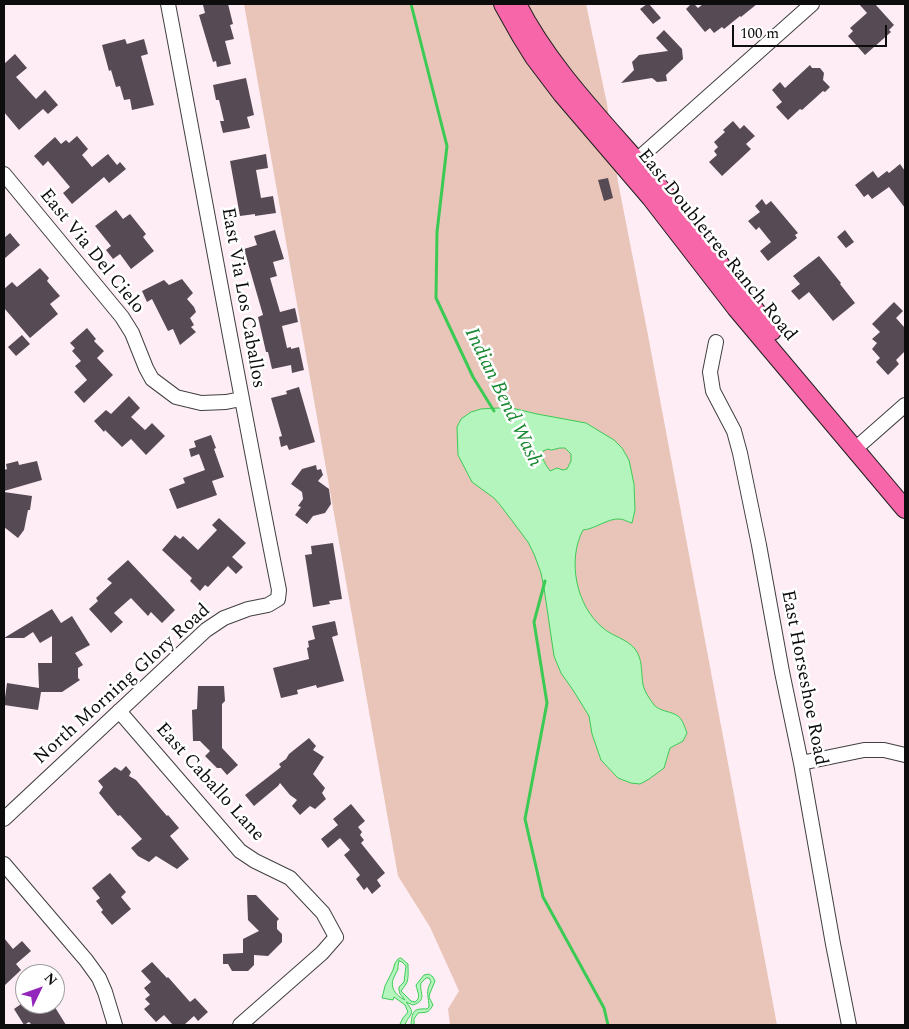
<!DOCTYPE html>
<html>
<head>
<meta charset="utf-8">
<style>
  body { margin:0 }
  #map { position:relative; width:909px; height:1029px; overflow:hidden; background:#ffedf5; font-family:Spectral,serif }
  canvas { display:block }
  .frame { position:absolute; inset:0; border:5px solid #0d0d0d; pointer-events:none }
  .north { position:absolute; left:15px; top:964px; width:50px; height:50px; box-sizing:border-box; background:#fff; border:1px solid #9e9e9e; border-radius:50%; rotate:48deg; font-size:14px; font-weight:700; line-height:20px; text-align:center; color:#0d0d0d }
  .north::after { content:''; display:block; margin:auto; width:18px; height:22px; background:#9427bb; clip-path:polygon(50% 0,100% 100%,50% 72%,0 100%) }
  .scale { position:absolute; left:732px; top:25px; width:155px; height:22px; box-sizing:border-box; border:2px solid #0d0d0d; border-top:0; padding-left:6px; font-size:15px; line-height:18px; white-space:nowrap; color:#0d0d0d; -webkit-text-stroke:4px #fff; paint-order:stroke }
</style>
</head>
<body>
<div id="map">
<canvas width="909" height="1029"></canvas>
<div class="frame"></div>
<div class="north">N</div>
<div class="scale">100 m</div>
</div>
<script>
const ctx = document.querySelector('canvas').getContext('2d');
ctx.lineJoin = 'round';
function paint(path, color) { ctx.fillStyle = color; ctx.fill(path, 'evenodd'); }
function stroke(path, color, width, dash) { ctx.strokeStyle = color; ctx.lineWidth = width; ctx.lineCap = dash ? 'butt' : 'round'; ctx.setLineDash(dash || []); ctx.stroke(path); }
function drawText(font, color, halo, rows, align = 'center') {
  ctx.font = font + ' Spectral,serif'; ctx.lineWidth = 5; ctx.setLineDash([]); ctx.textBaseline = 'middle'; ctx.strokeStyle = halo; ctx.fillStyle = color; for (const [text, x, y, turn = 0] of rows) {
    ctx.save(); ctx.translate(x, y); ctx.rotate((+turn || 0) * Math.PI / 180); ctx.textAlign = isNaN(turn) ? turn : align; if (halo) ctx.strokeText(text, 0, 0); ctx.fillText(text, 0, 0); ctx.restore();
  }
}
paint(new Path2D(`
  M244 4H586L607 104 618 182 647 330 777 1025H450L448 1009 459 991 430 927 398 876Z`), '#e8c5b8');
const water = new Path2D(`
  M499 408H512L537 414 586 423 614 440 622 448 629 460 634 484 635 510 632 523C628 522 623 519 620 519 608 518 595 529 583 530 567 560 576 606 603 628 612 636 627 639 635 649 643 659 641 673 643 685 645 693 650 699 654 705 661 712 671 711 678 716 683 720 685 728 687 733L683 741 670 748 664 768 649 779 640 784 631 783 618 778 601 760 592 734 589 716 573 690 561 673 554 656 544 588 541 573 534 554 528 542 501 506 494 498 472 482 458 455 457 427 461 419 471 412 481 409ZM560 448H565L571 454V461L567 469 563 470 557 468 550 471C546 465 541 459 543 451L548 449 551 450Z
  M401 958 408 964C408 970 409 980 406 984 405 986 403 988 401 991L411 1001 415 1002C422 997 417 992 416 985L424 975 429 974 433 977 435 981 430 993 429 997 433 1005C428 1014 426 1012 418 1013L414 1019V1025H411C412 1012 413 1008 427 1009L429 1007C429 998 425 991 431 982L429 978H426L421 983C419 993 428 1000 413 1005L406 1002C417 1015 409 1013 405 1025H400V1024L403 1018 408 1012 405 1005 394 997 393 1000 382 998 385 986 393 970 395 963 398 959ZM399 961 402 962 406 966 404 982 399 987V990L400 994 405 1000C396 996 389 987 394 977 395 974 397 972 398 969 398 967 398 964 399 961Z`);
paint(water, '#b3f5bd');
stroke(water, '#3bcb55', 1);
stroke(new Path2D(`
  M411 4 447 146 437 232 436 298 473 377 494 411
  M545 581 534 622 547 703 525 819 543 897 604 1008 608 1025`), '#3bcb55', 3);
paint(new Path2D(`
  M208 4H228L233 24 230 25 234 39 225 41 231 64 217 67 216 61 213 62 199 15 205 13 203 5Z
  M647 4H649L661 18 653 24 640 9Z
  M691 4H694L698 8 703 4H757L741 17 740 16 724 29 722 27 714 33 710 28 705 32 686 9Z
  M859 4H875L894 25 889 30 891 32 865 55 848 36 853 31 850 28 867 13Z
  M664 30 682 49 683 59 666 75 667 81 657 82 652 78 621 83 634 70 632 62 639 55 668 51 656 38Z
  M125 39 127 44 144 39 148 54 141 56 154 105 132 110 130 99 124 100 120 86 116 87 111 70 109 71 102 45Z
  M15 54 27 68 16 77 36 99 45 90 58 105 48 114 43 109 19 130 4 112V64Z
  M810 65 812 68H820L824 73 823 80 830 87 825 92 823 91 802 110 800 109 788 120 776 107 782 102 772 90 780 82 785 88Z
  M246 78 254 115 247 117 250 128 223 133 220 121H224L219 100H216L213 85Z
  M733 121 740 129 744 125 755 136 746 144 751 149 722 176 709 162 717 155 714 151 718 147 714 142 725 132 723 130Z
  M77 136 88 149 82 155 92 167 108 154 117 165 120 162 126 169 109 183 104 177 72 204 63 193 70 187 48 161 43 166 34 156 55 137 61 144 66 140 69 143Z
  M266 154 268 168 256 170 261 198 273 196 276 213 255 216V214L240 216 230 161Z
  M900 164 905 171V208L889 187 872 199 868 194 864 197 855 185 873 171 878 178 887 171 889 173Z
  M608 178 613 198 604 201 598 180Z
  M762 199 766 205 771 201 798 233 795 235 797 238 768 261 760 251 771 242 759 227 756 230 748 221 760 212 755 206Z
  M116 210 123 219 130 214 146 234 143 237 154 251 131 269 120 254 113 259 106 250 111 246 95 226Z
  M275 230 284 259 273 262 277 276 270 278 280 312 295 308 298 322 282 326 287 348 291 347V349L299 347 304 370 292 373 291 365 272 369 268 352H266L258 317 263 315 244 249 257 245 254 236Z
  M845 230 854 242 846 248 837 237Z
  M10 233 20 245 4 259V238Z
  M819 256 841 283 840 284 855 303 833 321 809 292 799 300 791 291 800 284 793 276Z
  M40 268 49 278 47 281 60 296 50 304 58 314 30 338 4 308V289L12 282 17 287Z
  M182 279 193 293 187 299 194 307 196 312 190 318 194 325 191 327 196 332 180 345 173 329 168 331 152 299 147 302 142 291 164 280 169 285Z
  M894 302 903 311 896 318 905 328V351L896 360 899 364 888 375 876 362 880 358 872 349 877 343 872 339 880 332 872 324Z
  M87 328 96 339 94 341 104 351 97 358 113 375 84 403 74 392 87 380 75 366 81 361 72 351 75 348 70 343Z
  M22 335 30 344 16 356 8 347Z
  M299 387 315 442 289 450 287 445 281 447 279 437 282 436 271 398 287 394 286 391Z
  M129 396 140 408 131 417 145 430 152 423 165 436 146 455 131 439 122 447 105 430 104 432 94 421 106 410 111 414Z
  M211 435 216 448 214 449 224 477 212 481 217 495 177 509 169 489 185 483 183 478 205 470 199 454 191 457 189 449 196 447 194 441Z
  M18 461 19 465 37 461 42 480 4 491V470L7 469 6 464Z
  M316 465 317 470 321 469 323 475 318 481 329 489 331 504 325 513 313 516 307 524 295 515 301 507 298 506 303 499 302 492 291 484 302 469Z
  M4 492 32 496 30 510H28L24 530 18 538 4 527Z
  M219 518 246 543 232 557 243 567 236 574 228 566 208 587 205 585 200 591 190 581 192 578 162 550 175 535 180 539 183 536 198 550 217 530 212 525Z
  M333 543 342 599 329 601 330 604 313 607 305 555 312 554 311 546Z
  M128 560 175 610 162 623 151 612 148 616 131 598 114 613 123 622 111 633 89 609 98 601 96 598 112 583 107 579Z
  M52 609 61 623 72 616 90 645 75 653 83 665 78 668V678L80 680 62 692H41L38 710 4 705 7 683 39 688 38 663H52V636L40 643 33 632 24 638H4Z
  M335 621 338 635 332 637 344 681 317 688 316 685 297 690 298 694 281 698 273 668 309 659 307 648 309 647 308 641 315 639 312 626Z
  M198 686H224L225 701 222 704V748L238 765 227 775 221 768H217L205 756 210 751 200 741H193L192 710 197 709Z
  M309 738 316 746 313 750 324 757 313 774 325 788 322 793 326 799 315 809 310 806 300 815 292 806 297 800 290 795 280 783 278 786 254 806 245 795 281 767 279 764 286 759 289 754Z
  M126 766 131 772 129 776 136 780 167 816 168 815 179 828 170 836 189 859 177 869 156 856 149 862 138 856 131 848 142 839 120 815 118 816 99 793 103 787 98 781 115 767 121 771Z
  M351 804 365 821 358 827 362 832 360 835 364 840 361 843 385 873 377 880 381 886 372 894 367 887 364 890 356 879 360 875 344 855 350 850 340 838 328 848 321 839 338 825 333 819Z
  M110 873 126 892 121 897 131 909 112 925 101 912 103 910 96 901 100 898 92 888Z
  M247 895H256L279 919 277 921V929L282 934V942L268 956 254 955V965L248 971H232L228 964H223V954L243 953V939L259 931 248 920Z
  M4 938 13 949 22 941 31 951 16 964 21 970 4 986Z
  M152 962 167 978 168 977 190 1002 195 998 208 1012 198 1021 194 1016 184 1025H173L164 1015 156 1022 144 1009 150 1004 145 999 150 995 144 988 151 982 141 971Z
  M21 1004H53L66 1025H32L29 1022 24 1025 14 1009Z`), '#564a54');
const minor = new Path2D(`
  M629 167 812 4
  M4 174 122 317 132 333 146 368 152 379 176 397 201 403 226 402 241 399
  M716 342 710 372 713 391 734 431 740 453 759 545 782 672 801 763 833 944 849 1025
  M855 449 905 405
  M119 711 240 851 255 861 290 878 323 913 336 937 322 953 240 1025
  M801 763 864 750H884L905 755
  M4 819 206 630 224 618 248 609 268 605 278 599 279 590C240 395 205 199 168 4
  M4 864 86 960 99 978 105 992 115 1025`);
const major = new Path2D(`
  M503 4 521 36 534 57 562 94 651 198 736 308 905 509
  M517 4C552 73 610 128 659 187 699 233 733 284 772 331`);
stroke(minor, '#404040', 16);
stroke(major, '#1e1e1e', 20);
stroke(minor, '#fff', 14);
stroke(major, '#f766a8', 18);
drawText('19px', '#0d0d0d', '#fff', [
  ["East Doubletree Ranch Road",716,246,51],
  ["East Via Del Cielo",91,252,51],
  ["East Via Los Caballos",242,298,80],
  ["East Horseshoe Road",803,678,79],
  ["North Morning Glory Road",123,685,-42],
  ["East Caballo Lane",209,783,48]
]);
drawText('italic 20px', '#178830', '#fff', [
  ["Indian Bend Wash",502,398,64]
]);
</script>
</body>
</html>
